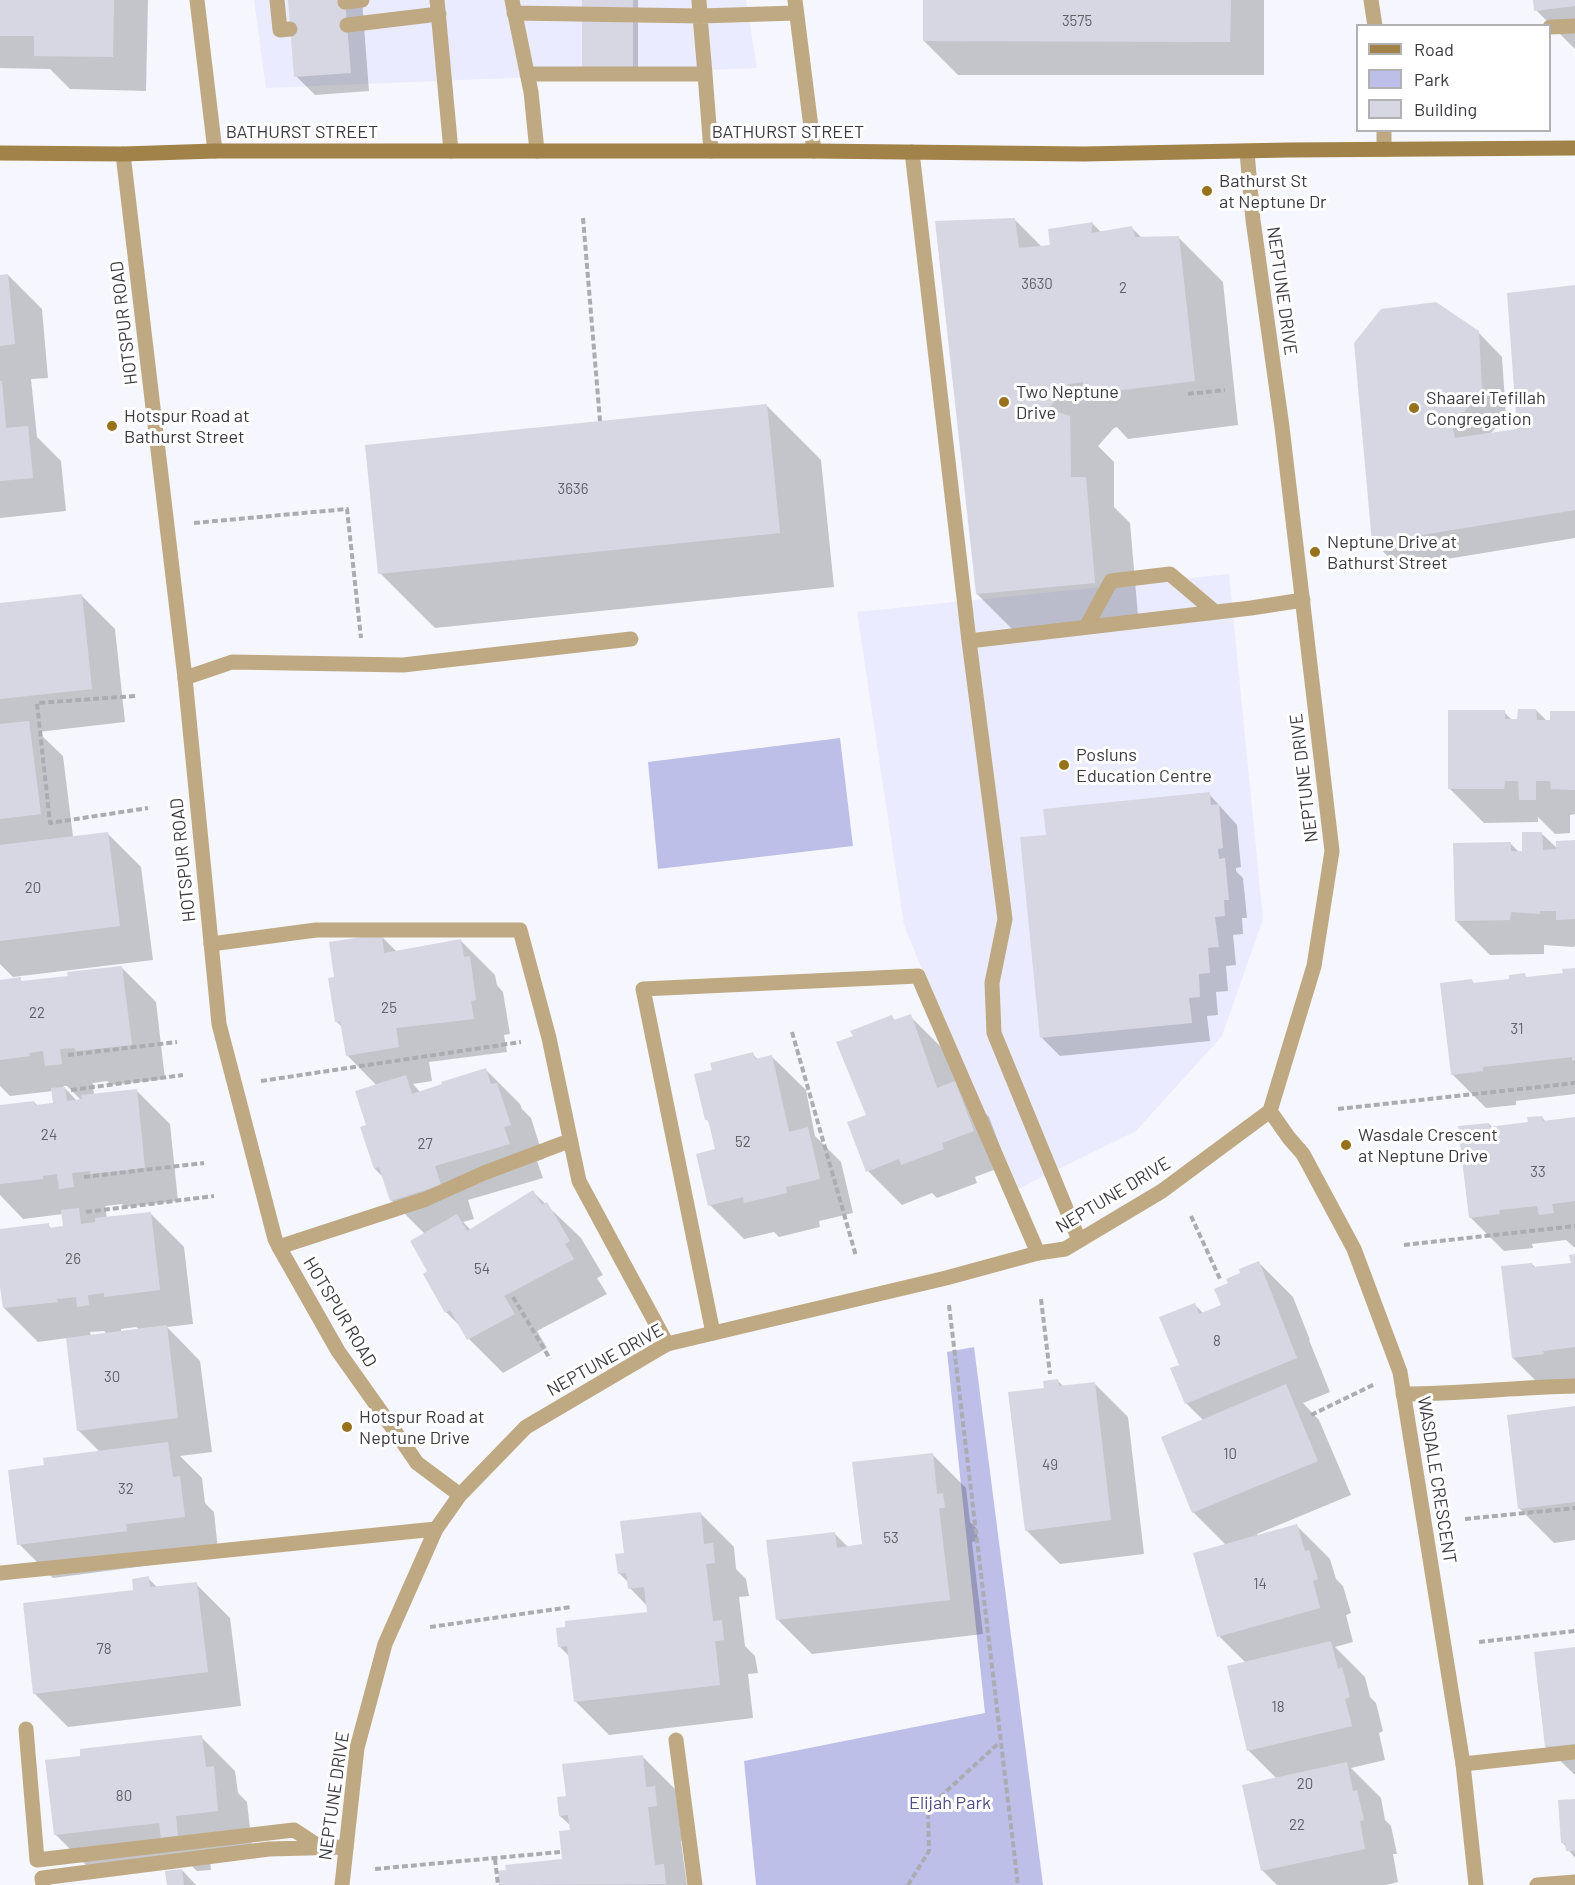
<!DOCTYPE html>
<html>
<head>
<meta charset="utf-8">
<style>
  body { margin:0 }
  #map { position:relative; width:1575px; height:1885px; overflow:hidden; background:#f6f6fe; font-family:Barlow,sans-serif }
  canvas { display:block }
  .legend { position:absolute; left:1356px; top:24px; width:195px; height:108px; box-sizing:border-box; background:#fff; border:2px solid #b1b1b3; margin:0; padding:8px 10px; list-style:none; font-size:18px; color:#3b3b40 }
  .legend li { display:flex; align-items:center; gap:12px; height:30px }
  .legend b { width:30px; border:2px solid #b1b1b3 }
</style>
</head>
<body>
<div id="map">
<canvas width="1575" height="1885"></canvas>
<ul class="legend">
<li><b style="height:8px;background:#a18248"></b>Road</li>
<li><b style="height:16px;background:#bebfe9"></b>Park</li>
<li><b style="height:16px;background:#d7d7e3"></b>Building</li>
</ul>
</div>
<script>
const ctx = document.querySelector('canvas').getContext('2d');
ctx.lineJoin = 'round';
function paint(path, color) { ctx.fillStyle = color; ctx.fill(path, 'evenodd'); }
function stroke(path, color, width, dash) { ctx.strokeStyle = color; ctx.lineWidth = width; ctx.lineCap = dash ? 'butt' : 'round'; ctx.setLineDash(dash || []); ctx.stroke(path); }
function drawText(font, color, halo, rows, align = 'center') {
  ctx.font = font + ' Barlow,sans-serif'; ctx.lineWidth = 6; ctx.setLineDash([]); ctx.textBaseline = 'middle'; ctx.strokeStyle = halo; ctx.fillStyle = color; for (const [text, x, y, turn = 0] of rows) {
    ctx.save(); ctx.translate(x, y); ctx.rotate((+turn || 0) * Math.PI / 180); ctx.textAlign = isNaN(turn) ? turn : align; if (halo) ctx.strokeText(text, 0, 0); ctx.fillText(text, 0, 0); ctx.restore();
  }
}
paint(new Path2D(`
  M254 0H746L757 68 266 88Z
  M1229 574 1263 919 1222 1036 1136 1131 1012 1192 904 925 857 612Z`), '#eaebfe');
paint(new Path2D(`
  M840 738 853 846 658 869 648 762Z
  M974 1347 1043 1885H756L744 1761 985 1713 947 1352Z`), '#bebfe9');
paint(new Path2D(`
  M0 0H148L146 91 70 89 50 69 0 68Z
  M290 0H362L369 91 315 95 296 76Z
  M583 0H638V72H589Z
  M925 0H1264V75H958L924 41Z
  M1535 0H1575V49L1536 10Z
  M1014 219 1042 247 1052 246 1092 223 1102 233 1132 228 1142 238 1178 237 1223 282 1238 425 1128 439 1117 427 1114 428 1098 446 1114 462V507L1130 523 1139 627 1021 638 977 594Z
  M8 275 42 309 48 378 31 379 37 437 61 461 66 511 0 518V276Z
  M1575 287V538L1398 567 1374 542 1478 332 1502 357 1506 417 1490 434 1519 430Z
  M766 405 821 460 834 587 435 628 380 573Z
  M81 595 115 629 125 722 38 732 63 756 73 837 107 833 141 867 153 960 13 977 0 964V604Z
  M1536 710 1547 721 1575 713V814L1570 815V833L1555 834 1538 817V822L1484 823 1450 789 1504 712 1513 721Z
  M1209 794 1237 825 1241 867 1236 868V871L1243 878 1247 918H1242L1243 934 1233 935 1236 965 1226 966 1228 991 1216 992 1218 1015 1207 1016 1210 1041 1060 1056 1042 1038 1047 836Z
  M1541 833 1558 849 1575 842V945L1574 947 1544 945V954L1490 955 1456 921 1510 843 1519 852H1524Z
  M381 936 397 952 461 941 495 975 497 985 503 992 510 1034 504 1035 507 1052 429 1062 432 1081 413 1084 421 1093 486 1070 520 1104 522 1109 531 1118 544 1159 537 1161 543 1178 468 1200 474 1219 463 1222 471 1230 533 1192 581 1238 603 1275 597 1278 607 1294 537 1331 547 1348 503 1373 469 1339 462 1328 446 1312 429 1271 425 1234 391 1200 384 1178 375 1169 368 1126 377 1086 347 1055 343 1028 336 1021V978Z
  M122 968 156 1002 165 1079 111 1085 107 1081 93 1083 94 1095 136 1090 170 1124 178 1201 125 1207 122 1204 105 1206 107 1218 150 1213 184 1247 193 1324 167 1327 200 1361 212 1452 180 1456 202 1478 205 1503 214 1512 218 1550 159 1558 160 1564 53 1578 19 1544 45 1466 100 1452 78 1430 67 1338 38 1342 4 1308 0 1274V1231L48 1225 52 1229 64 1227 63 1214 23 1219 0 1195V1106L34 1102 38 1106 54 1104 53 1091 10 1096 0 1086V981L20 979 24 983 69 978ZM63 1086H67L82 1101H77ZM136 1327 140 1330 121 1332V1329ZM104 1331 107 1334 91 1336 90 1332Z
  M1575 969V1094L1516 1101V1105L1486 1108 1452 1074 1472 981 1475 984 1511 980 1524 975 1528 979 1564 974Z
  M910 1016 944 1050 958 1086 989 1117 1007 1165 975 1177 977 1183 937 1198 932 1193 902 1205 868 1171V1116L855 1037 892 1017 896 1021Z
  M753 1054 758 1060 771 1056 806 1090 815 1136 841 1162 853 1213 819 1221 820 1227 779 1237 774 1232 744 1239 710 1205 717 1150 710 1123 706 1119 714 1071Z
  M1542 1117 1546 1122 1575 1118V1248L1566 1240 1532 1244 1533 1248 1504 1251 1470 1217 1489 1124 1493 1128 1530 1124Z
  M1575 1256V1388L1547 1392 1513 1358 1532 1264 1536 1268 1572 1264Z
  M1259 1263 1293 1297 1310 1340H1309L1330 1392 1303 1403 1319 1420 1351 1495 1257 1534V1536L1296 1525 1330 1559 1336 1579 1343 1586 1351 1613 1346 1615 1353 1642 1335 1647 1365 1677 1370 1697 1376 1703 1383 1731 1379 1733 1385 1760 1351 1768 1381 1798 1385 1820 1391 1826 1397 1854H1393L1398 1882 1386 1885H1277L1262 1870 1277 1779 1249 1751 1229 1667 1246 1663 1219 1636 1226 1545 1193 1512 1203 1420 1186 1403 1181 1365 1194 1304 1204 1314 1223 1306 1230 1284Z
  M1058 1381 1064 1387 1094 1383 1128 1417 1144 1554 1060 1564 1026 1530 1046 1389Z
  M1575 1408V1540L1554 1543 1520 1509Z
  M932 1454 966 1488 970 1522 976 1528 978 1541 972 1542 983 1634 812 1654 778 1620 834 1533 848 1547 863 1546Z
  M700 1513 734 1547 736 1569 746 1579 749 1596 739 1597 745 1646 755 1656 758 1673 748 1674 753 1718 609 1735 575 1701 570 1657 560 1647 649 1613 648 1607 630 1588 629 1583 619 1573 626 1554Z
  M148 1578 158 1588 196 1584 230 1618 241 1706 68 1727 34 1693Z
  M1575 1649V1775L1546 1747Z
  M201 1737 235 1771 238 1793 247 1802 252 1845 209 1850 211 1870 197 1871 183 1858 89 1868 55 1834Z
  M642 1756 676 1790 691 1840 681 1841 687 1885H500L499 1872 564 1860 571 1831V1826L560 1816 567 1798Z
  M1575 1800V1858L1563 1843Z
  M182 1870 196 1885H169Z`), '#0003');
paint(new Path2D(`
  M0 0H114L113 57 34 56V36H0Z
  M288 0H345L351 73 294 77Z
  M582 0H633V67H582Z
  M923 0H1231L1230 42 923 41Z
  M1533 0H1575V6L1534 11Z
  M1015 218 1019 248 1050 245 1048 229 1093 222 1091 233 1132 226 1135 237 1179 236 1195 381 1083 395V382L1069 384 1048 409 1070 416 1071 477H1086L1095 583 976 594 935 221Z
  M8 274 15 344 0 346V275Z
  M1575 285V510L1372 543 1354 343 1381 309 1436 302 1479 331 1482 392 1452 425 1455 438 1517 429 1507 293Z
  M0 381H2L6 428 28 426 33 478 0 481Z
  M767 404 780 533 378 574 365 445Z
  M82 594 92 689 0 699V603Z
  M1518 709H1536L1537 720H1550V711H1575V790L1551 789 1550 781H1536V800H1519L1518 781H1505L1504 789H1448V710H1505V719H1517Z
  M29 721 41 814 0 819V724Z
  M1210 792 1211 805 1219 804 1223 848 1218 849 1219 859 1225 858 1229 900H1224L1225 916 1215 917 1219 947 1208 948 1210 973 1199 974 1200 997 1189 998 1192 1023 1040 1038 1020 837 1046 835 1043 809Z
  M108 832 120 926 0 941V845Z
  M1522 832H1542L1543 850 1556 849V841L1575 840V919L1556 920V911H1540V914L1511 912 1510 920 1455 921 1453 843 1511 842V851H1522Z
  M382 934 384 953 461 939 464 957 470 956 476 1000 471 1001 474 1019 396 1028 399 1047 346 1056 340 1021 335 1022 328 978 334 977 329 942Z
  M122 966 132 1045 76 1051 75 1048 60 1049 62 1064 45 1066 43 1051 29 1053 30 1056 0 1060V980L21 977V981L68 976 67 972Z
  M1575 968V1060L1572 1061V1057L1483 1067V1071L1451 1075 1440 983 1472 979 1473 983 1509 979V975L1525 973 1526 977 1563 973 1562 969Z
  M911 1014 937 1088 955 1081 974 1131 942 1143 944 1149 901 1165 899 1159 866 1172 847 1122 866 1115 836 1042 853 1036 850 1031 892 1015 894 1020Z
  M753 1052 755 1059 772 1055 789 1132 808 1127 820 1179 786 1187 787 1193 744 1203 743 1197 708 1206 696 1154 715 1149 708 1120H705L694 1074 712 1070 710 1063Z
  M486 1068 491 1084 497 1083 511 1125 504 1127 510 1144 435 1166 441 1185 390 1201 379 1167 374 1169 360 1127 366 1125 355 1091 406 1075 412 1094 442 1084 441 1082Z
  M65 1087 67 1101 82 1099 81 1095 137 1089 145 1168 90 1174V1171L72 1173 74 1187 59 1189 57 1174 43 1176V1179L0 1184V1105L34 1101 35 1105 53 1103 51 1088Z
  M1542 1116 1543 1121 1575 1117V1201L1552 1204 1554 1213 1539 1215 1537 1206 1499 1210 1500 1214 1469 1218 1458 1126 1489 1123V1127L1528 1122 1527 1117Z
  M533 1190 542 1205 547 1202 570 1241 565 1244 574 1259 504 1296 515 1314 467 1340 450 1310 445 1313 423 1274 427 1271 410 1241 457 1214 467 1231Z
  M79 1208 81 1224 95 1222V1218L151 1212 160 1290 104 1297V1293L88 1295 89 1305 77 1307 76 1297 57 1299 58 1302 3 1308 0 1287V1229L49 1223V1228L63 1226 61 1210Z
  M1575 1254V1347L1543 1351 1544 1354 1512 1358 1501 1266 1532 1263 1533 1267 1571 1263 1569 1255Z
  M1259 1261 1297 1358 1185 1404 1170 1368 1179 1365 1159 1317 1195 1303 1199 1314 1221 1305 1214 1289 1228 1283 1226 1279 1240 1273 1239 1269Z
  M167 1325 178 1418 77 1431 66 1338Z
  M1058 1379 1059 1386 1095 1382 1111 1520 1025 1531 1008 1392 1044 1388 1043 1381Z
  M1286 1384 1318 1461 1192 1513 1161 1437Z
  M1575 1406V1502L1518 1509 1507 1415Z
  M168 1442 173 1477 180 1476 185 1517 126 1524 127 1531 17 1545 8 1470 44 1465 43 1458Z
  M933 1453 937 1494 943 1493 945 1508H939L950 1600 776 1620 766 1540 835 1532 837 1548 862 1544 852 1462Z
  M701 1512 704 1544 713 1543 715 1563 706 1564 713 1621 722 1620 724 1640 715 1641 720 1685 574 1702 567 1646 558 1647 556 1628 565 1627V1621L647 1612 644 1587 628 1589 626 1573 618 1574 615 1554 624 1553 620 1521Z
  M1297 1524 1305 1551 1309 1550 1318 1579 1313 1581 1320 1608 1217 1637 1193 1553Z
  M149 1576 150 1587 197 1582 208 1672 33 1694 23 1603 133 1590 132 1579Z
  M1331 1641 1338 1669 1342 1667 1350 1697 1345 1699 1352 1726 1247 1751 1227 1666Z
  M1575 1647V1744L1545 1747 1534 1652Z
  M202 1735 206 1767 214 1766 218 1811 176 1816 178 1836 161 1838 159 1823 54 1835 45 1760 80 1756V1749Z
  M643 1755 646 1787 655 1786 657 1806 648 1807 655 1865 664 1864 666 1884 499 1885 498 1871 506 1870 505 1865 562 1859 559 1831 570 1830 568 1815 559 1816 557 1797 566 1796 562 1764Z
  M1347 1762 1353 1791 1357 1790 1364 1820 1360 1821 1365 1849 1261 1871 1242 1785Z
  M1575 1799V1851H1566L1565 1843H1561L1558 1800Z
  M182 1869 184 1885H167L165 1871Z`), '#d7d7e3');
stroke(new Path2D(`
  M583 218 600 421
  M1188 394 1225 390
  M194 523 347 509 361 638
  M135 696 37 703 50 823 148 808
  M792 1032 856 1256
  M68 1055 177 1042
  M261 1081 521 1042
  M71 1090 183 1075
  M1338 1109 1575 1083
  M84 1177 204 1163
  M86 1212 214 1196
  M1191 1216 1220 1279
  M1404 1245 1575 1226
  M513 1297 550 1359
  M1041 1299 1050 1374
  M949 1305 1018 1885
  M1311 1415 1375 1384
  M1465 1519 1575 1508
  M430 1627 571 1607
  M1479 1642 1575 1631
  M495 1859 498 1885
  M375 1869 560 1852
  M908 1885 929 1851 928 1808 1000 1742`), '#ababb2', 4, [6, 3]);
stroke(new Path2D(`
  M277 0 280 30 290 29
  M437 0 451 151
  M512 0 531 92 537 151
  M699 0 700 16 796 13
  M345 2 362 0
  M514 13 700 16 705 74H527
  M347 25 439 14
  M1550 27 1575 26
  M705 74 711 151
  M912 152 969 641 1005 919 992 983 994 1033 1079 1240
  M1086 627 1111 581 1170 574 1215 612
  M969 641 1251 608 1303 600
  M185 678 232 662 403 665 631 639
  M211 944 316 930H520L549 1038 579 1181 667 1344
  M279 1247 426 1199 484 1173 569 1141
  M713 1333 643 989 918 976 1038 1253
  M1403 1394C1461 1394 1517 1387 1575 1386
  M0 1573 436 1529
  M26 1729 37 1860 294 1830 320 1847
  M676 1740 695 1885
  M1463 1764 1575 1752
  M43 1885 42 1878 269 1849 346 1847
  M1537 1885 1575 1882`), '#bea983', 15);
stroke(new Path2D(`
  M197 0 215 151
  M795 0 814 151
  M1371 0 1375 26
  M1384 130V149
  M123 154 185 678 219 1024 275 1239 279 1247 338 1351 406 1447 417 1463 460 1495
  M1270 1111 1289 1138 1303 1154 1354 1249 1400 1372 1463 1764 1476 1885
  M342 1885 357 1748 385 1644 436 1529 460 1495 526 1427 667 1344 946 1278 1038 1253 1065 1249 1162 1191 1270 1111 1314 966 1332 851 1282 427 1253 220 1247 152`), '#bea983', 15);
stroke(new Path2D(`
  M0 153 123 154 215 151H814L1084 154 1289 150 1575 148`), '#a18248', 15);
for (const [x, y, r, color] of [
  [1207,191,6,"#98711c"],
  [1004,402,6,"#98711c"],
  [1414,408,6,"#98711c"],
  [112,426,6,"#98711c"],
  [1315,552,6,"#98711c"],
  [1064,765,6,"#98711c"],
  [1346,1145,6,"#98711c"],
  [347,1427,6,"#98711c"]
]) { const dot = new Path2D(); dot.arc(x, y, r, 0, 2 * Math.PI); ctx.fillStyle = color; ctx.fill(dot); stroke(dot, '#fff', 2); }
drawText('15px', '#626269', null, [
  ["3575",1077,21],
  ["3630",1037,284],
  ["2",1123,288],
  ["3636",573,489],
  ["20",33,888],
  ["25",389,1008],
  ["22",37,1013],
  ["31",1517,1029],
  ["24",49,1135],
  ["52",743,1142],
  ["27",425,1144],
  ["33",1538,1172],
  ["26",73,1259],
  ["54",482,1269],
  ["8",1217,1341],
  ["30",112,1377],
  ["10",1230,1454],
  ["49",1050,1465],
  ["32",126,1489],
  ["53",891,1538],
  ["14",1260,1584],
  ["78",104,1649],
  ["18",1278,1707],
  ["20",1305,1784],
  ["80",124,1796],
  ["22",1297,1825]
]);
drawText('18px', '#3b3b40', '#fff', [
  ["BATHURST STREET",302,132],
  ["BATHURST STREET",788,132],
  ["NEPTUNE DRIVE",1282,291,82],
  ["HOTSPUR ROAD",124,323,-97],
  ["NEPTUNE DRIVE",1304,778,-97],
  ["HOTSPUR ROAD",183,860,-96],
  ["NEPTUNE DRIVE",1113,1195,-31],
  ["HOTSPUR ROAD",340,1312,59],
  ["NEPTUNE DRIVE",605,1360,-29],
  ["WASDALE CRESCENT",1437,1480,81],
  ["NEPTUNE DRIVE",334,1796,-82]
]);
drawText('18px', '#3b3b40', '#fff', [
  ["Bathurst St",1219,181],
  ["at Neptune Dr",1219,202],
  ["Two Neptune",1016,392],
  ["Drive",1016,413],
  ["Shaarei Tefillah",1426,398],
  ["Congregation",1426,419],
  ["Hotspur Road at",124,416],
  ["Bathurst Street",124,437],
  ["Neptune Drive at",1327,542],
  ["Bathurst Street",1327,563],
  ["Posluns",1076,755],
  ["Education Centre",1076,776],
  ["Wasdale Crescent",1358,1135],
  ["at Neptune Drive",1358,1156],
  ["Hotspur Road at",359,1417],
  ["Neptune Drive",359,1438]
], 'left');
drawText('18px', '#504d89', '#fff', [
  ["Elijah Park",950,1803]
]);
</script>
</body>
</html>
